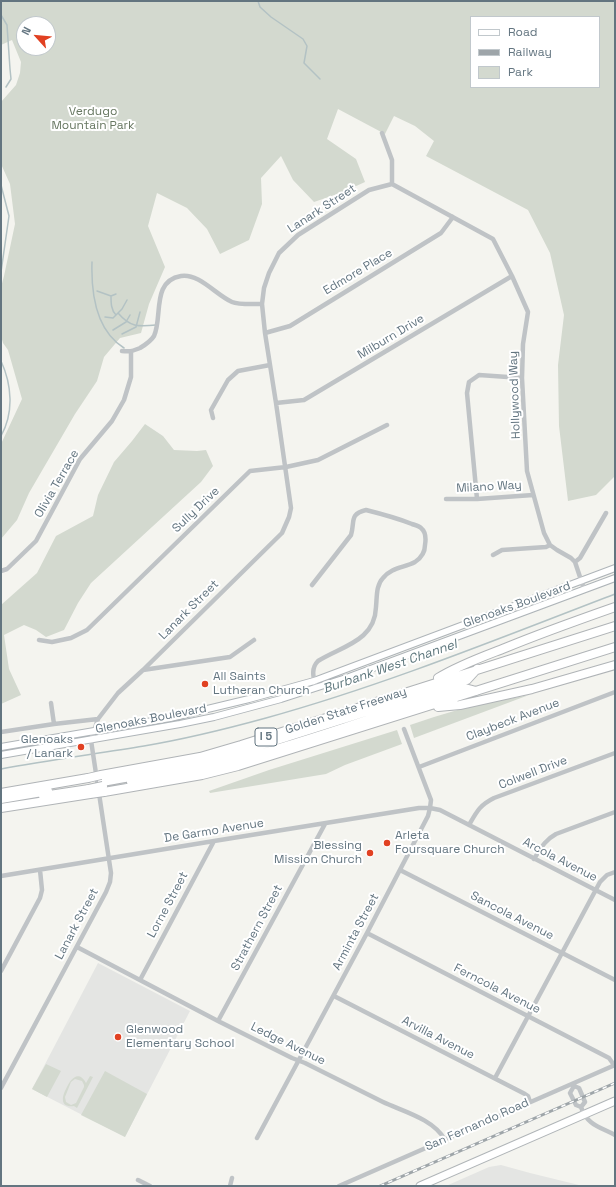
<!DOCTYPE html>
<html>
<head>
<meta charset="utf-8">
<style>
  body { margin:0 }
  #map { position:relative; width:616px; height:1187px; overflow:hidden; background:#f4f4ef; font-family:"Space Grotesk",sans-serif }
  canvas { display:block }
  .frame { position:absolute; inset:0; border:2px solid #637580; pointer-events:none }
  .legend { position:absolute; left:470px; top:16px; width:130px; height:72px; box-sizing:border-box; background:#fff; border:1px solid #c1c8cc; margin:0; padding:5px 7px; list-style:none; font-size:12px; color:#637580 }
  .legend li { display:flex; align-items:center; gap:8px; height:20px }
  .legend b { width:20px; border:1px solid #c1c8cc }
  .north { position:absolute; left:16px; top:16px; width:40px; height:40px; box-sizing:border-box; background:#fff; border:1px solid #c1c8cc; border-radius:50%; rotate:297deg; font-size:11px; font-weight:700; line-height:16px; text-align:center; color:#637580 }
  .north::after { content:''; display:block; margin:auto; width:14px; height:18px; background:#e14122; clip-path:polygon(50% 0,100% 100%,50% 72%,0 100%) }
</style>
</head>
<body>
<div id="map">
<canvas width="616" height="1187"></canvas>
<div class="frame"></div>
<ul class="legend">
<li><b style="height:5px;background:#fff"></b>Road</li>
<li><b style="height:5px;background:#9ea5a9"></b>Railway</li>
<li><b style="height:11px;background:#d3d9cf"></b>Park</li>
</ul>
<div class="north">N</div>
</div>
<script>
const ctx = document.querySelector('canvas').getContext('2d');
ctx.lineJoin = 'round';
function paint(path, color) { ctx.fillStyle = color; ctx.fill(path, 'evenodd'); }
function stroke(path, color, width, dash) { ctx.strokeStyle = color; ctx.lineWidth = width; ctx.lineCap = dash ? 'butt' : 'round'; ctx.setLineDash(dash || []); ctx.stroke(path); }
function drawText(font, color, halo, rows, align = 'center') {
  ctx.font = font + ' "Space Grotesk",sans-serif'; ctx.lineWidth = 4; ctx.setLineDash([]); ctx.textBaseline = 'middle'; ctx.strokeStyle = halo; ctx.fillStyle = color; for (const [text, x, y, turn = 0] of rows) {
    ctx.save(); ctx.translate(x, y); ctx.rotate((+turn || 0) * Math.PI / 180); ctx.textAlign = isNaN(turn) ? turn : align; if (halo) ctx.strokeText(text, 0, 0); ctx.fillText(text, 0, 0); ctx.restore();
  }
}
paint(new Path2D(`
  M98 963 190 1011 125 1137 32 1089Z
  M501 1165 530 1173 583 1186H446L489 1167Z`), '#e4e5e3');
paint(new Path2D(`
  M1 1H615V476L596 495 568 501 559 426 558 365 564 315 550 253 528 210 426 156 434 141 415 126 394 116 385 134 338 109 327 139 356 159 365 182 343 192 314 202 293 180 281 156 261 178 262 204 249 240 220 254 207 229 187 208 157 193 148 226 165 267 149 304 141 333 120 338 104 357 97 381 75 414 29 493 17 520 1 539V444L22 399 8 350 3 343 1 336V287L4 276 15 224 10 184 1 164V102L16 85 20 73 21 62 12 40 1 45ZM471 17H599V87H471ZM24 24H48V48H24Z
  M145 424 163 436 174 450 197 451 206 450 213 466 201 482 91 583 78 603 64 630 46 637 36 630 24 625 4 635 9 669 21 695 1 704V605L37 573 56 536 93 516 98 495 114 462 132 441Z
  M529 695 414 738 410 725 434 717 471 706Z
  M397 730 402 744 345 765 326 774 210 793 209 791 269 770Z
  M46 1064 61 1071 47 1097 32 1089Z
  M105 1071 147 1094 125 1137 81 1115Z
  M90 1076 93 1077 77 1108 74 1106C61 1108 61 1098 66 1089 70 1080 78 1069 86 1083ZM75 1079 82 1081 84 1085V1087L76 1103 71 1105 66 1102 65 1097 71 1082Z`), '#d3d9cf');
stroke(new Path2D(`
  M258 1 260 7 271 17 303 39 307 46 304 63 320 79
  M1 15 7 25 10 69 11 79 6 87
  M1 185 9 216 1 272
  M92 262C91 293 95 330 124 348
  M97 291 111 296 116 294
  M111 296C111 303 111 310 116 315
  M118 313C130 327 138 327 156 325
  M105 317 113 318 122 309 127 300
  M113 330 126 322 130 315
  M122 334 136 327 140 312
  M1 361C12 385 14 413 1 436
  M1 769C48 760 96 754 144 746 185 739 226 729 266 718 385 685 500 638 615 594`), '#b3c2c4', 1.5);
const secondary = new Path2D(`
  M1 747 170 718 249 699 314 681 615 568
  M1 755 180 724 214 717 281 699 349 677 615 578`);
const primary = new Path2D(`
  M420 1186 615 1101`);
const highway = new Path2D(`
  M438 678C459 665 482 657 505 648 541 633 578 620 615 607
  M438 707 460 705 532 689 615 665
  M101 775 200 757 241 745 615 626
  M102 782C144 775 186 768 227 756L467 680 477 669
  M131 782C246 766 355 722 465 688L476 691
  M104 792 202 775 238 766 615 647
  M1 793 88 778
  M43 796 89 789
  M1 799 48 791
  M1 808 90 794`);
stroke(secondary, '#afb5b9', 8);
stroke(primary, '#b0b5b8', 9);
stroke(highway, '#b0b4b7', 10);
stroke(new Path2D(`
  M382 133 392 160V184L493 239 512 276 528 312 523 344 522 378 527 471 544 533 550 545 557 550 571 558 575 562 584 589
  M265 333 290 326 441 233 453 217
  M122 351C131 352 132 351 140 348 145 345 151 341 154 336 163 317 151 281 181 276 199 273 216 295 232 302 239 305 254 304 262 304
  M276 403 304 400 512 276
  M213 418 211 410 228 380 238 371 270 365
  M446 499H477L533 495
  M477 499 467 393 469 382 479 375 522 378
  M493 555 502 550 546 547 550 545
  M575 562 580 558 606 513
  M1 571 7 569 36 541 80 459 112 421 124 400 131 377V352
  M312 585 351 535C355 522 349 514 366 510 382 514 397 518 412 524 415 525 419 526 421 528 426 532 426 539 425 545 425 552 421 558 415 562 404 568 392 567 383 578 376 585 377 597 376 607 375 641 342 646 318 661 310 669 314 679 316 688
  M39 640 52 642 71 638 87 630 250 471 286 467 318 460 387 425
  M143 670 230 657 254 640
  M51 703 54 724
  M1 732 54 724 98 719
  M419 767 615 692
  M469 825C477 811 480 805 494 798L615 753
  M534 859C541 848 545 840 556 834L615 812
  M400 870 615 980
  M1 876 214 841 419 808H430L440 810 615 900
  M367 933 609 1058 614 1065
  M77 947 218 1021 292 1058 305 1063C331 1076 357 1089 383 1102 402 1111 434 1119 445 1140
  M1 971 40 898 42 890 40 870
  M140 980 214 841
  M334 996 525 1094 528 1096 530 1102
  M218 1021 325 824
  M495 1078 600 882 607 875 615 872
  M573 1084 574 1086 579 1088 585 1102 581 1107
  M574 1086 570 1093 576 1105 581 1107C587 1125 600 1127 615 1135
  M1 1088 106 892 110 882 111 873 92 747 91 740 98 719 118 693 143 670 282 533 289 517 291 508 276 403 265 333 262 304 264 288 269 273 279 253 298 235 369 190 392 184
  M257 1138 367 933 428 816 430 808 431 800 404 729
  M138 1180 150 1186
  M230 1186 232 1178
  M339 1186 615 1065`), '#bfc3c6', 4.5);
stroke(secondary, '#fff', 6);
stroke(primary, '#fff', 7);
stroke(highway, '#fff', 8);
const rail = new Path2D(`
  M380 1186 615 1083`);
stroke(rail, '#9ea5a9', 3);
stroke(rail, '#fff', 1.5, [4.5]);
const highwayBridge = new Path2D(`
  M88 778 101 775
  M89 789 103 786
  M90 794 104 792`);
stroke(highwayBridge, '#b0b4b7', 10, []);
stroke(highwayBridge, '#fff', 8);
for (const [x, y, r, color] of [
  [205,684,4,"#e14122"],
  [81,747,4,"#e14122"],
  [387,843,4,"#e14122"],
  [370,853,4,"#e14122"],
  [118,1037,4,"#e14122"]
]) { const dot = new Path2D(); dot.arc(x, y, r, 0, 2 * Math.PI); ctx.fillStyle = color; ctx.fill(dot); stroke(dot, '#fff', 1.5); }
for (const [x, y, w] of [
  [266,737,22]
]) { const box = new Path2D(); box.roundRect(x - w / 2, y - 9, w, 18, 3); ctx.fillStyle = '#fff'; ctx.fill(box); stroke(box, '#637580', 1); }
drawText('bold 11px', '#637580', null, [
  ["I 5",266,737]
]);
drawText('12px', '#687862', '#fff', [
  ["Verdugo",93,112],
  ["Mountain Park",93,126]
]);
drawText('12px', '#637580', '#fff', [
  ["Lanark Street",322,209,-33],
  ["Edmore Place",358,272,-31],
  ["Milburn Drive",391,337,-31],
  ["Hollywood Way",515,395,-92],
  ["Olivia Terrace",57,484,-60],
  ["Milano Way",489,487,-3],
  ["Sully Drive",196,510,-44],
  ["Glenoaks Boulevard",517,605,-20],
  ["Lanark Street",189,610,-45],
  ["Golden State Freeway",346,711,-18],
  ["Glenoaks Boulevard",151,719,-11],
  ["Claybeck Avenue",513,720,-21],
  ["Colwell Drive",533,773,-21],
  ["De Garmo Avenue",214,831,-9],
  ["Arcola Avenue",560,860,27],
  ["Lorne Street",168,905,-62],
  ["Sancola Avenue",512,916,27],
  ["Lanark Street",77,924,-62],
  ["Strathern Street",257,928,-62],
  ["Arminta Street",356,932,-62],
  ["Ferncola Avenue",497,989,27],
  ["Arvilla Avenue",438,1038,27],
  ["Ledge Avenue",288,1044,26],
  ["San Fernando Road",477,1125,-24]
]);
drawText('12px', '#637580', '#fff', [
  ["All Saints",213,677],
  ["Lutheran Church",213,691],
  ["Glenoaks",73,740,"right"],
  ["/ Lanark",73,754,"right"],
  ["Arleta",395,836],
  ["Foursquare Church",395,850],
  ["Blessing",362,846,"right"],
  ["Mission Church",362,860,"right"],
  ["Glenwood",126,1030],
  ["Elementary School",126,1044]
], 'left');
drawText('italic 13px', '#5f787e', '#fff', [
  ["Burbank West Channel",390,667,-19]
]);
</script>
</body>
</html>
